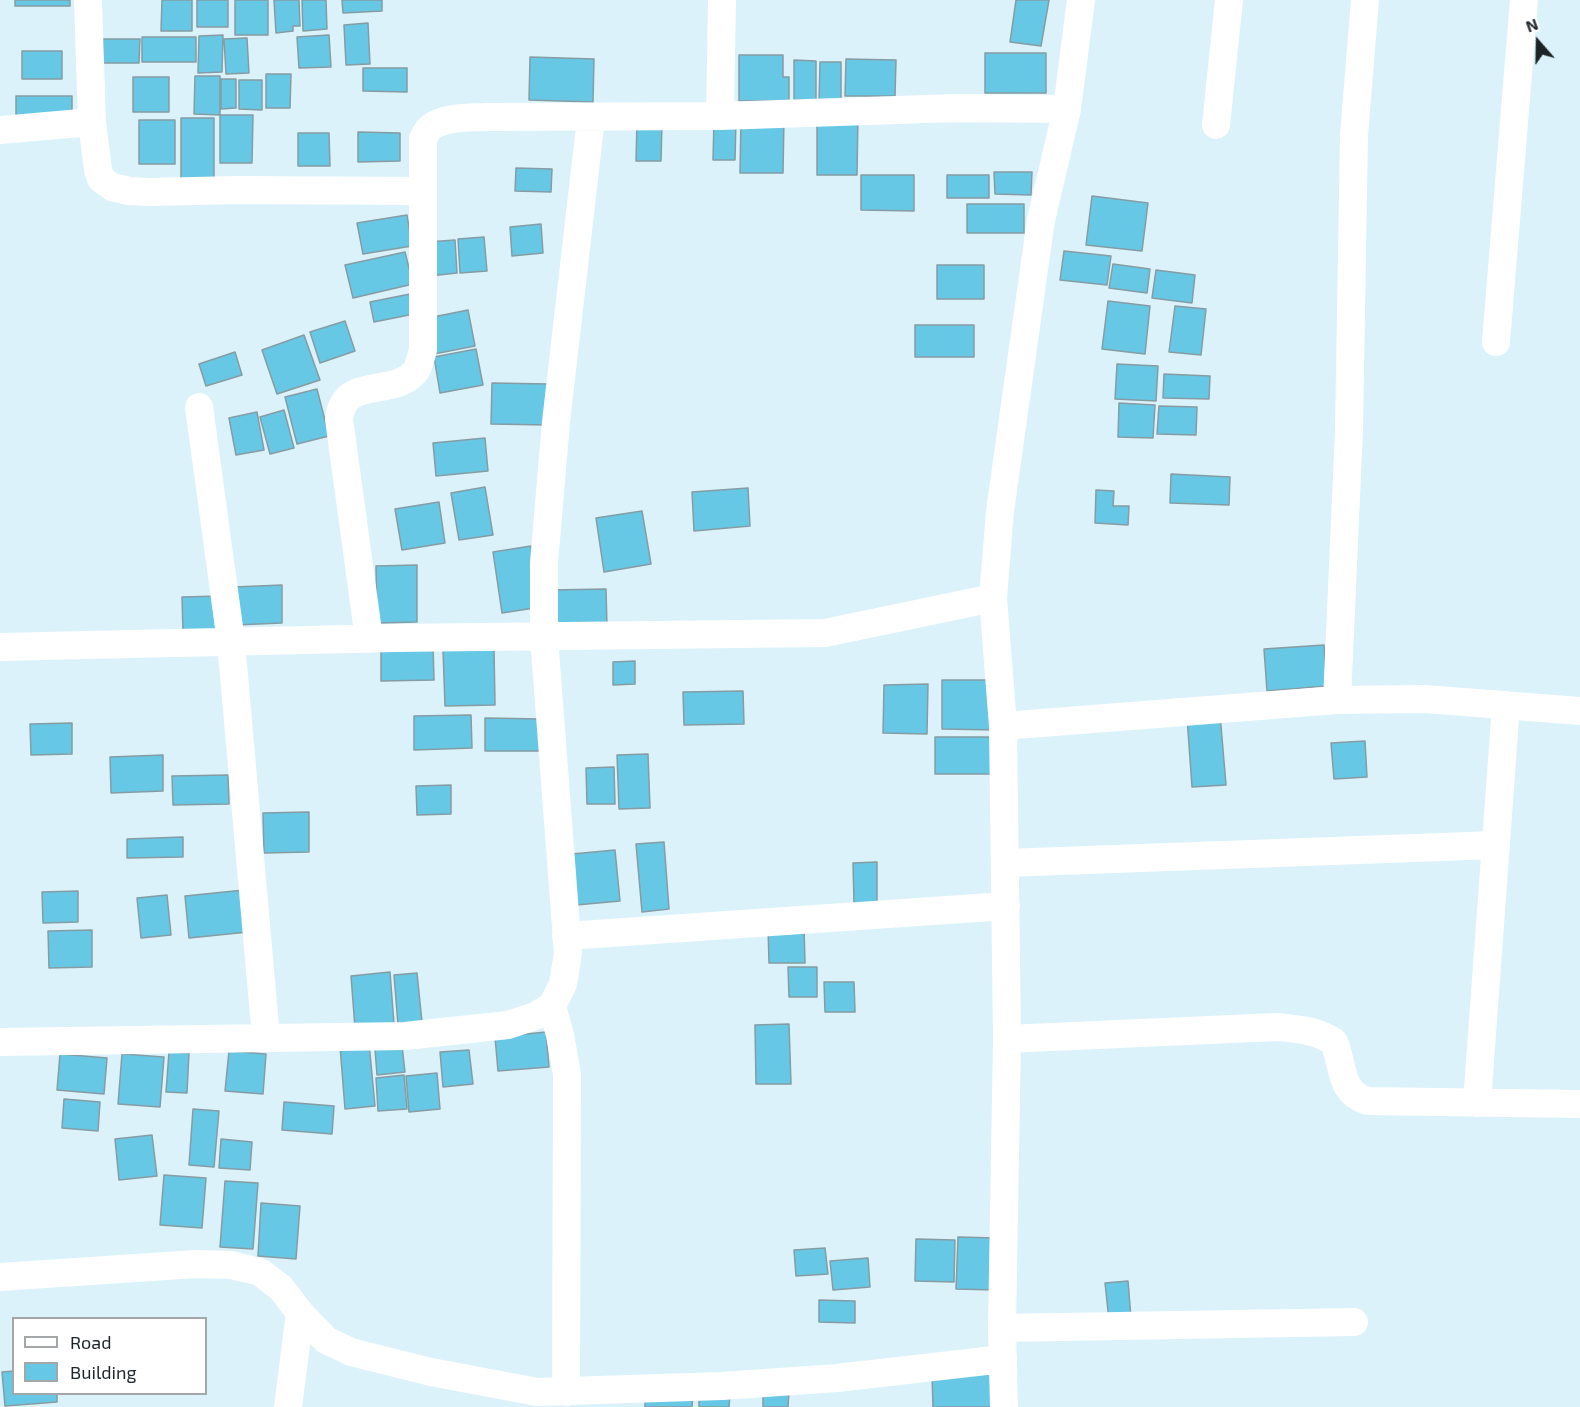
<!DOCTYPE html>
<html>
<head>
<meta charset="utf-8">
<style>
  body { margin:0 }
  #map { position:relative; width:1580px; height:1407px; overflow:hidden; background:#dbf2fa; font-family:"Exo 2",sans-serif }
  canvas { display:block }
  .legend { position:absolute; left:12px; top:1317px; width:195px; height:78px; box-sizing:border-box; background:#fff; border:2px solid #a4a7a9; margin:0; padding:8px 10px; list-style:none; font-size:18px; color:#1c2427 }
  .legend li { display:flex; align-items:center; gap:12px; height:30px }
  .legend b { width:30px; border:2px solid #a4a7a9 }
  .north { position:absolute; left:1508px; top:12px; width:60px; height:60px; -webkit-text-stroke:4px #fff; paint-order:stroke; rotate:340deg; font-size:16px; font-weight:700; line-height:24px; text-align:center; color:#1c2427 }
  .north::after { content:''; display:block; margin:auto; width:21px; height:27px; background:#1c2427; clip-path:polygon(50% 0,100% 100%,50% 72%,0 100%) }
</style>
</head>
<body>
<div id="map">
<canvas width="1580" height="1407"></canvas>
<ul class="legend">
<li><b style="height:8px;background:#fff"></b>Road</li>
<li><b style="height:16px;background:#67c8e6"></b>Building</li>
</ul>
<div class="north">N</div>
</div>
<script>
const ctx = document.querySelector('canvas').getContext('2d');
ctx.lineJoin = 'round';
function paint(path, color) { ctx.fillStyle = color; ctx.fill(path, 'evenodd'); }
function stroke(path, color, width, dash) { ctx.strokeStyle = color; ctx.lineWidth = width; ctx.lineCap = dash ? 'butt' : 'round'; ctx.setLineDash(dash || []); ctx.stroke(path); }
const building = new Path2D(`
  M15 0H70V6H15Z
  M162 0H192V31H161Z
  M197 0H228V27H197Z
  M235 0H268V35H235Z
  M274 0H299L300 26H293V31L276 33Z
  M302 0H326L327 29 303 31Z
  M342 0H382V11L343 13Z
  M1016 0H1049L1041 46 1010 42Z
  M368 23 370 64 346 65 344 25Z
  M223 35 222 72 198 73 199 36Z
  M329 35 331 67 299 68 297 37Z
  M142 37H196V62H142Z
  M247 38 249 73 226 74 224 39Z
  M103 39H140L139 63H103Z
  M22 51H62V79H22Z
  M985 53H1046V93H985Z
  M739 55H783V77H789V101H739Z
  M530 57 594 59 593 102 529 100Z
  M846 59 896 60 895 96H845Z
  M794 60 816 61V101L794 100Z
  M820 62H841V101H819Z
  M363 68H407V92L363 91Z
  M266 74H291L290 108H266Z
  M195 76H220V115L194 114Z
  M133 77H169V112H133Z
  M221 79H236V108L221 109Z
  M239 80H262V110L239 109Z
  M16 96H72V121H16Z
  M220 115H253L252 163H220Z
  M817 115H858L857 175H817Z
  M181 118H214V179H181Z
  M741 118H784L783 173H740Z
  M139 120H175V164H139Z
  M714 121H736L735 160H713Z
  M637 122H662L661 161H636Z
  M358 132 400 133V161L358 162Z
  M298 133H329L330 166H298Z
  M516 168 552 169 551 192 515 191Z
  M994 172H1032L1031 195 995 194Z
  M861 175H914V211L861 210Z
  M947 175H989V198H947Z
  M1092 196 1148 203 1142 251 1086 245Z
  M967 204H1024V233H967Z
  M407 215 412 246 363 254 357 223Z
  M541 224 543 253 512 256 510 227Z
  M484 237 487 271 460 273 458 239Z
  M455 240 457 273 430 276 428 242Z
  M1064 251 1111 256 1107 285 1060 280Z
  M405 252 413 284 353 298 345 265Z
  M1113 264 1150 269 1147 293 1109 288Z
  M937 265H984V299H937Z
  M1156 270 1195 275 1192 303 1152 298Z
  M410 294 414 314 374 322 370 302Z
  M1108 301 1150 306 1145 354 1102 349Z
  M1175 306 1206 309 1201 355 1169 352Z
  M468 310 475 346 429 355 423 319Z
  M345 321 355 351 320 363 310 332Z
  M915 325H974V357H915Z
  M304 335 320 380 277 394 262 350Z
  M476 349 483 385 440 393 434 357Z
  M235 352 242 375 206 386 199 364Z
  M1117 364 1158 366 1156 401 1115 399Z
  M1164 374 1210 376 1209 399 1163 398Z
  M492 383 549 384 548 425 491 424Z
  M317 389 329 436 297 444 285 397Z
  M1119 403 1155 405 1153 438 1118 437Z
  M1159 406 1197 407 1196 435 1157 434Z
  M284 410 294 448 270 454 260 417Z
  M257 412 264 450 236 455 229 418Z
  M485 438 488 471 436 476 433 443Z
  M1171 474 1230 477 1229 505 1170 503Z
  M485 487 493 535 459 540 451 493Z
  M748 488 750 526 694 531 692 492Z
  M1096 490 1114 491 1113 506H1129L1128 525 1095 523Z
  M439 502 445 543 402 550 395 509Z
  M642 511 651 564 604 572 596 518Z
  M531 546 541 607 502 613 493 552Z
  M417 565V622L377 623 376 566Z
  M282 585V623L235 625 234 587Z
  M606 589 607 627 552 629 551 590Z
  M221 596V633H183L182 597Z
  M433 645 434 680 381 681V646Z
  M1324 645 1327 686 1267 691 1264 649Z
  M494 648 495 705 445 706 443 650Z
  M635 661V684L613 685V662Z
  M942 680H996V730L942 729Z
  M928 684 927 734 883 733 884 685Z
  M743 691 744 724 684 725 683 692Z
  M1220 714 1226 785 1192 787 1187 717Z
  M471 715 472 748 414 750V716Z
  M485 718 541 719V751H485Z
  M72 723V754L31 755 30 724Z
  M935 737H1002V774H935Z
  M1365 741 1367 777 1334 779 1331 743Z
  M648 754 650 808 619 809 617 755Z
  M163 755V791L111 793 110 757Z
  M614 767 615 804H587L586 768Z
  M228 775 229 804 173 805 172 776Z
  M451 785V814L417 815 416 786Z
  M309 812V852L264 853 263 813Z
  M183 837V857L127 858V839Z
  M664 842 669 909 642 912 636 844Z
  M615 850 620 901 576 905 572 854Z
  M877 862V903H854L853 863Z
  M244 890 248 932 189 938 185 896Z
  M78 891V922L43 923 42 892Z
  M167 895 171 935 141 938 137 898Z
  M768 927H804L805 963H769Z
  M92 930V967L49 968 48 931Z
  M788 967H817V997H789Z
  M390 972 394 1024 355 1028 351 976Z
  M417 973 422 1022 398 1025 394 975Z
  M824 982H854L855 1012H825Z
  M789 1024 791 1084H756L755 1025Z
  M546 1032 549 1067 498 1071 495 1037Z
  M369 1043 375 1106 345 1109 340 1046Z
  M402 1046 405 1072 377 1075 375 1049Z
  M469 1050 473 1084 443 1087 440 1052Z
  M229 1051 266 1054 263 1094 225 1091Z
  M169 1052 189 1053 187 1093 166 1092Z
  M60 1054 107 1058 104 1094 57 1090Z
  M122 1054 164 1057 160 1107 118 1104Z
  M437 1073 440 1109 409 1112 406 1076Z
  M404 1075 407 1109 378 1111 376 1078Z
  M64 1099 100 1102 98 1131 62 1128Z
  M284 1102 334 1106 332 1134 282 1130Z
  M193 1109 219 1111 214 1167 189 1165Z
  M152 1135 157 1176 119 1180 115 1139Z
  M221 1139 252 1142 250 1170 219 1168Z
  M164 1175 206 1178 202 1228 160 1225Z
  M225 1181 258 1183 253 1249 220 1247Z
  M261 1203 300 1206 296 1259 258 1256Z
  M958 1237 996 1238 995 1290 956 1289Z
  M916 1239 955 1240 954 1282 915 1281Z
  M825 1248 828 1274 796 1276 794 1250Z
  M868 1258 870 1287 833 1290 830 1261Z
  M1128 1281 1131 1318 1109 1320 1105 1283Z
  M819 1300 855 1301V1323L819 1322Z
  M14 1371V1394H57V1402L5 1406 2 1372Z
  M992 1371 993 1407H933L932 1374Z
  M763 1390 789 1391 788 1407H763Z
  M645 1394 693 1395 692 1407H645Z
  M699 1394 730 1395 729 1407H699Z`);
paint(building, '#67c8e6');
stroke(building, '#869ca3', 1.5);
stroke(new Path2D(`
  M88 0 92 122 98 170 101 179 112 187 129 191 150 192 238 190 422 191
  M720 116 722 0
  M1216 125 1229 0
  M0 130 92 122
  M1496 342 1524 0
  M199 407 231 642 266 1038
  M369 639 339 419C344 375 392 398 415 372 419 367 421 356 423 350V139C425 135 427 130 431 127 446 116 471 118 488 117L720 116 956 108 1067 109
  M0 647 394 638 825 633 993 598
  M1337 700 1349 430 1354 135 1365 0
  M1003 726 1337 700 1425 699 1580 711
  M1005 863 1496 845
  M566 936 1006 906
  M552 1006 560 1035 567 1074 566 1392
  M1007 1039 1277 1027C1298 1029 1316 1030 1334 1042 1344 1066 1339 1093 1368 1101L1580 1104
  M0 1042 405 1036 508 1025 535 1016 552 1006 563 984 568 953 544 637V563L556 422 591 118
  M1477 1103 1506 705
  M0 1277 196 1264 231 1265 260 1272 281 1288 300 1313 326 1340 351 1352 431 1372 537 1392 722 1386 837 1378 1003 1359
  M1002 1328 1354 1322
  M288 1407 300 1313
  M1004 1407 1002 1328 1007 1039 1003 726 993 598 1000 511 1041 220 1067 109 1081 0`), '#fff', 28);
</script>
</body>
</html>
